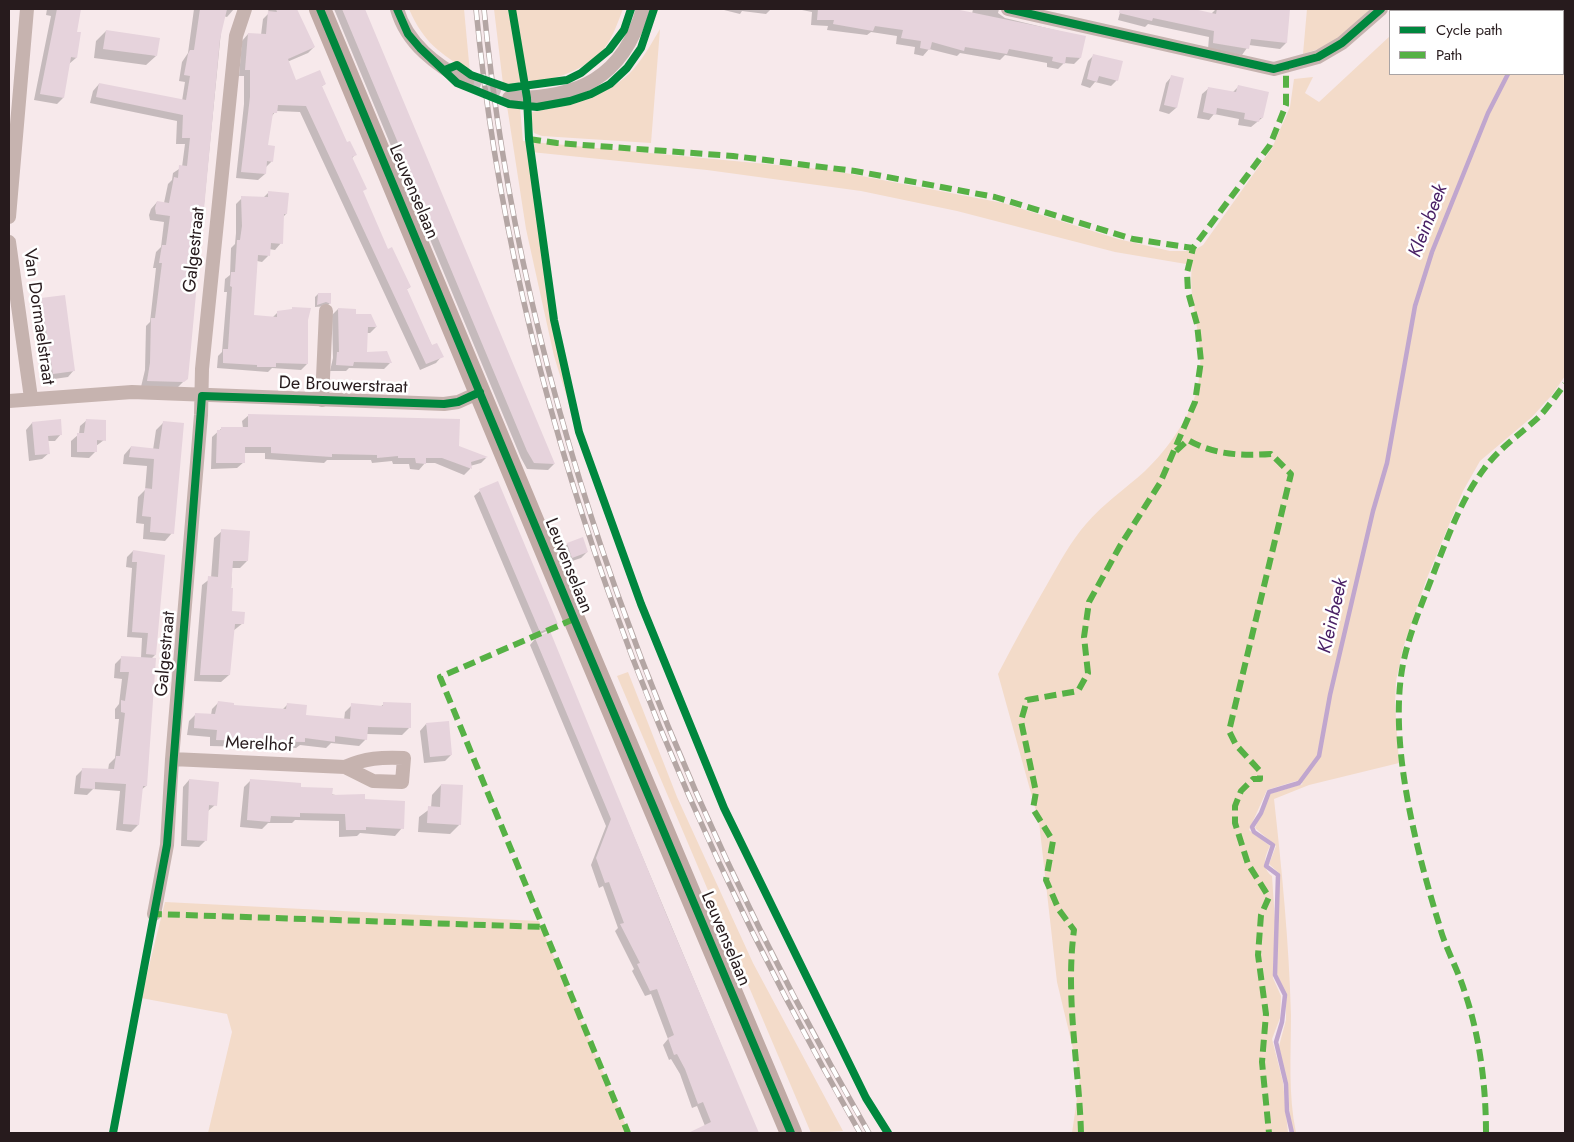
<!DOCTYPE html>
<html>
<head>
<meta charset="utf-8">
<style>
  body { margin:0 }
  #map { position:relative; width:1574px; height:1142px; overflow:hidden; background:#f7e9eb; font-family:Jost,sans-serif }
  canvas { display:block }
  .frame { position:absolute; inset:0; border:10px solid #271b1d; pointer-events:none }
  .legend { position:absolute; left:1389px; top:10px; width:175px; height:65px; box-sizing:border-box; background:#fff; border:1px solid #a9a4a5; margin:0; padding:6px 9px; list-style:none; font-size:15px; color:#271b1d }
  .legend li { display:flex; align-items:center; gap:10px; height:25px }
  .legend b { width:25px; border:1px solid #a9a4a5 }
</style>
</head>
<body>
<div id="map">
<canvas width="1574" height="1142"></canvas>
<div class="frame"></div>
<ul class="legend">
<li><b style="height:6px;background:#00873e"></b>Cycle path</li>
<li><b style="height:6px;background:#56b145"></b>Path</li>
</ul>
</div>
<script>
const ctx = document.querySelector('canvas').getContext('2d');
ctx.lineJoin = 'round';
function paint(path, color) { ctx.fillStyle = color; ctx.fill(path, 'evenodd'); }
function stroke(path, color, width, dash) { ctx.strokeStyle = color; ctx.lineWidth = width; ctx.lineCap = dash ? 'butt' : 'round'; ctx.setLineDash(dash || []); ctx.stroke(path); }
function drawText(font, color, halo, rows, align = 'center') {
  ctx.font = font + ' Jost,sans-serif'; ctx.lineWidth = 5; ctx.setLineDash([]); ctx.textBaseline = 'middle'; ctx.strokeStyle = halo; ctx.fillStyle = color; for (const [text, x, y, turn = 0] of rows) {
    ctx.save(); ctx.translate(x, y); ctx.rotate((+turn || 0) * Math.PI / 180); ctx.textAlign = isNaN(turn) ? turn : align; if (halo) ctx.strokeText(text, 0, 0); ctx.fillText(text, 0, 0); ctx.restore();
  }
}
paint(new Path2D(`
  M409 9H464L470 73C439 51 425 45 409 9Z
  M494 9H623C617 24 612 41 600 53 575 77 537 85 503 84Z
  M1307 9H1374L1331 45 1303 54Z
  M660 29 651 143 542 136 534 133 530 116 532 112C566 106 603 98 629 74 642 61 651 44 660 29Z
  M1390 36V74H1563V50L1565 51V376L1552 395 1532 417 1480 461 1463 491 1427 578 1403 648 1396 681 1395 704 1399 763 1309 785 1274 799C1282 871 1289 943 1291 1015 1291 1055 1288 1094 1296 1133H1293L1291 1129 1288 1091 1279 1046 1286 1020V995L1277 974 1279 873 1269 864 1276 846 1255 828 1269 794 1303 784 1296 781 1267 790 1249 830 1270 846C1265 856 1261 868 1272 876L1275 921 1273 978 1281 996 1280 1018 1272 1039 1283 1082 1288 1133H1072L1080 1078 1057 982 1039 822 998 674C1014 643 1031 612 1049 581 1060 562 1071 541 1086 524 1103 504 1125 489 1145 471 1168 449 1191 417 1198 385 1207 344 1187 305 1192 265L1115 252 957 211 861 191 707 170 531 152 534 199 554 320 577 430 554 356 526 229 507 106 520 108 523 141 830 170 1003 203 1118 239 1170 251H1193L1203 245 1272 148 1290 107 1294 79 1313 77 1305 93 1319 102Z
  M628 672 677 797 753 963 843 1131 811 1133 617 676Z
  M165 902 539 921 629 1133H208L232 1032 227 1014 141 998Z`), '#f3dbc9');
paint(new Path2D(`
  M47 9H80L76 33H80L76 58 69 64 63 98 57 104 34 100 51 16 46 15Z
  M194 9H234L227 17 223 16 222 21 187 378 177 388 141 387 145 370 146 326 150 322 156 268H153L156 252 161 247 164 222 150 220 149 215 151 209 157 202 164 203 168 184 172 180 173 173 182 167 185 144H176L177 121 90 103 93 91 99 84 182 101 185 82 179 81 182 62 188 53Z
  M268 9H296L314 47 308 53 287 62 295 82 325 84 321 87 347 144 355 155 352 158 362 192 387 250 410 287 406 290 432 346 442 356 436 363 420 370 300 112 276 111 271 117 267 146 272 161 265 168V174L258 180 236 178 244 104V76H239L242 41 248 34 261 35 263 19 269 13Z
  M334 9H363L554 464 548 470 527 469 521 458Z
  M720 9H771L766 14 742 11 740 14Z
  M797 9H951L972 14 973 9H999L998 13 1005 18 1084 37 1080 58 1074 64 1064 63 1058 69 1047 67V63L1005 55 1000 60 960 53 957 56 929 49 923 56 914 54 915 47 896 44 897 36 871 32 867 35 827 30 828 26 811 25 812 12Z
  M1121 9H1188L1211 14 1216 9H1289L1286 43 1280 49 1249 45 1242 55 1208 49 1209 37 1148 24 1145 27 1118 20Z
  M106 31 156 56 146 65 94 58 96 41Z
  M1094 55 1117 80 1111 86 1095 82 1090 88 1081 85 1088 61Z
  M1172 76 1182 79 1176 108 1169 114 1159 111 1166 83Z
  M1238 87 1262 118 1251 127 1238 125 1239 119 1214 114 1209 120 1197 118 1202 94 1209 88 1232 93Z
  M269 192 286 214 283 217 281 243 275 250 269 249 268 256 262 262 257 261 253 316 272 318 278 312 307 320V364L301 370 272 368 268 372 217 368 218 356 222 352 227 292H224L225 279 230 275 231 248 235 244 236 233V204L242 198H263Z
  M318 294 330 303 327 306 315 307V297Z
  M42 300 74 370 68 377 47 380 36 306Z
  M338 309 354 315 370 316 376 327 370 333H366V354L390 363 384 369 349 368 346 371H330L333 358 332 315Z
  M249 415 458 447 486 458 481 463 470 466V469L464 475 435 463H425L419 470 410 469 409 464H393L392 461 372 463 371 460H327L324 463 265 459V453H244V462L237 468 211 469 212 437 222 428H243L242 421Z
  M87 420 104 440 96 446 95 452 89 458 71 457V441L79 434 80 426Z
  M32 423 61 434 55 441H47L49 453 42 459 29 461 26 430Z
  M163 423 172 533 165 541 143 539 144 524 136 523 138 497 145 490 147 466 123 464 124 455 131 447 153 450 156 430Z
  M480 491 557 624 548 631 758 1133H698L705 1126 697 1106 692 1108 680 1074 671 1059 669 1060 663 1045 668 1039 651 994 645 996 632 971 634 969 615 931 618 928 603 886 599 888 591 865 606 826 530 645 535 639 548 633 547 631 534 637 474 496Z
  M222 531 247 561 240 568H232L230 613 243 623 233 631 229 675 221 682 194 681 202 585 211 578 214 538Z
  M568 544 587 552 581 558 566 563 561 550Z
  M133 551 163 556 155 655 151 659 146 786 141 790 138 825 131 832 116 830 120 791 93 789 87 795 74 794 76 776 83 769 108 770 109 764 115 758 119 719H115V709L119 704 122 679 114 678 115 664 122 657 141 658 142 638 127 637 132 568 126 567 127 557Z
  M219 702 232 706 282 710 287 705 305 716 344 720 345 712 352 705 380 707 384 704H410L409 728 402 735 367 734 366 739 359 746 331 743 326 748 300 745 296 748 210 746V737L187 735 189 721 196 714 211 715 212 709Z
  M426 724 451 755 445 761 424 763 420 731Z
  M189 780 215 805 208 811 206 840 199 847 181 846 183 787Z
  M251 780 364 800 402 828 395 836 360 833 357 836 339 837V821L295 820 292 823H268L262 829 240 827 244 787Z
  M441 785 460 824 450 834 418 832 419 817 431 808 432 795Z`), '#0003');
stroke(new Path2D(`
  M1563 52 1565 53
  M1292 1133 1287 1111 1286 1084 1276 1042 1282 1022 1285 995 1275 975 1278 875 1266 866 1273 845 1254 832 1252 827 1261 813 1269 792 1299 783 1319 756 1330 695 1373 511 1387 463 1415 306 1432 252 1488 113 1508 74`), '#c0a6ce', 4.5);
paint(new Path2D(`
  M57 9H81L77 32H81L77 58 71 57 64 98 40 94Z
  M200 9H227L220 39 188 379 184 382 147 381 150 363 151 318H155L162 263H159L162 245H166L170 216 156 214 155 208 157 201 169 203 174 177 178 178 179 165 187 166 190 138H182L183 115 96 97 99 83 186 100 190 76 184 75 188 54 190 50H194Z
  M276 9H297L315 47 288 59 296 80 320 70 326 84 322 86 347 142 350 141 357 155 352 157 367 189 363 191 388 249 392 247 411 287 407 289 432 345 437 343 444 357 426 364 306 106 278 105 277 113H273L268 145 275 146 273 162 267 161 266 174 241 172 250 97V70H245L248 33 266 34 268 11 277 12Z
  M342 9H365L555 464 534 463 527 451Z
  M818 9H955L1086 36 1081 58 1066 57 1065 64 1052 61 1053 57 1009 49 1007 54 965 47 964 51 932 42 930 50 920 48 921 41 901 38 903 30 875 26 873 31 833 24 834 20H817Z
  M1120 9H1194L1216 14 1217 9H1290L1287 43 1251 39 1249 49 1213 43 1214 31 1153 18 1152 21 1119 13Z
  M106 30 160 38 157 56 103 49Z
  M1093 54 1123 61 1118 81 1099 76 1097 82 1087 79Z
  M1171 75 1184 78 1177 108 1164 105Z
  M1238 85 1269 92 1263 118H1260L1259 122 1244 119 1245 113 1217 108 1216 115 1203 112 1208 87 1236 92Z
  M268 191 289 193 287 214H284L283 244 271 243 270 256 258 255 254 315 277 317V311L292 309V307L311 308 308 320V364L276 363V367H257V365L223 363V349H228L232 287 230 286 231 272H235L237 240H240L242 226 241 196 268 197Z
  M318 293H331V304L326 302 317 305Z
  M65 295 75 371 53 374 41 298Z
  M338 308 356 309V314H371L377 327H368L367 352 387 351 392 363 354 362 353 366 336 365 337 352H339Z
  M248 414 460 419 459 446 488 457 471 462 472 469 442 458H426V464L416 463 415 458H398V456L377 458V455L332 454V457L271 453V447H245V463H216L217 430H221V427H248Z
  M61 419 62 435 48 436 50 454 35 455 32 422Z
  M86 419 106 420V441L97 440V452H77V433H84Z
  M163 421 184 423 174 534 150 532 151 517 142 516 145 488 152 489 154 459 129 457 131 446 159 449Z
  M498 481 558 624 540 632 479 489Z
  M221 529 250 531 248 561H233L231 588H233L232 611 245 612 244 624H235L230 675H200L208 576 218 577Z
  M583 537 588 552 572 558 567 543Z
  M133 550 165 555 156 655 146 654 148 633 132 632 137 562H132Z
  M550 631 667 916 759 1133H688L711 1122 703 1102 698 1104 685 1069 677 1054 674 1055 668 1038 674 1035 657 989 650 991 637 964 640 963 620 924 624 923 609 882 605 883 596 858 611 819 535 638Z
  M121 656 156 658 147 786H143L139 825 123 824 126 784 95 782V789L80 788 82 768 114 769 116 756H120L125 713 121 712V700L125 701 129 672H120Z
  M218 701 234 703V705L286 709 287 703 307 705 306 715 350 719 351 703 383 706V702L411 703V728L368 727 367 740 335 736V742L305 738V742L216 740 217 730 194 728 195 713 215 714Z
  M449 721 452 755 430 757 426 723Z
  M189 779 219 782 217 806 209 805 207 841 187 840Z
  M250 779 301 783V787L333 788 332 795 365 794V799L405 801 404 829 366 827V830H346L345 814 300 813V817L271 816 270 822 247 820Z
  M441 784 463 785 461 825 427 823 428 806 440 807Z`), '#e6d3dc');
stroke(new Path2D(`
  M467 82 509 98`), '#cdc0c2', 14, [14, 7]);
stroke(new Path2D(`
  M397 9C407 44 436 65 467 82
  M1008 9 1274 69 1318 57 1342 43 1381 9
  M1502 9 1507 11
  M1563 41 1565 42
  M509 98C578 99 623 78 643 9
  M9 217 27 9
  M9 242 31 398
  M322 400 326 311
  M9 401 132 392 444 404 458 402 480 392
  M172 759 345 767C365 758 382 757 404 758L402 782 373 781 345 767
  M154 914 167 845 172 759 201 415 202 369 236 36 245 9`), '#c6b3af', 14);
stroke(new Path2D(`
  M320 9 574 619 791 1133`), '#c0aaa5', 22);
const rail = new Path2D(`
  M476 9C514 405 662 790 860 1133
  M484 9C522 406 671 790 869 1133`);
stroke(rail, '#b4a6a4', 5.5);
stroke(rail, '#fff', 4, [11]);
stroke(new Path2D(`
  M529 139 557 143 733 156 855 171 995 197 1133 239 1193 248 1270 145 1286 105V65
  M1176 451 1188 440C1214 455 1242 456 1271 454L1291 474 1229 731 1236 745 1260 771V779H1253L1241 791 1235 806V823L1248 864 1269 897 1261 915 1258 955 1266 1014 1262 1062 1269 1133
  M574 619 440 677 628 1133
  M153 918 154 914 545 927
  M1081 1133C1079 1065 1065 998 1074 930L1059 910 1046 880 1053 841 1033 809 1036 792 1021 721 1027 700 1078 691 1088 673 1084 637 1089 602 1120 546 1160 483 1195 402 1201 361 1197 324 1188 292 1187 273 1193 248
  M1486 1133C1486 1087 1480 1037 1465 993 1458 969 1445 948 1439 924 1416 849 1388 742 1403 664 1410 630 1424 599 1436 567 1449 534 1462 498 1484 469 1499 448 1522 433 1540 416 1549 406 1557 394 1565 384`), '#56b145', 6, [12, 6]);
stroke(new Path2D(`
  M320 9 574 619 791 1133
  M397 9 408 34 420 48 457 83 509 104 537 107 570 101 591 94 610 84 627 68 641 48 654 9
  M512 9 527 98 529 139 554 320 579 432 641 604 724 808 866 1098 888 1133
  M1008 9 1274 69 1318 57 1342 43 1381 9
  M445 70 457 65 471 75 508 88 567 80 581 73 609 50 624 30 631 9
  M113 1133 167 845 202 396 444 404 458 402 480 392`), '#00873e', 8);
drawText('18px', '#271b1d', '#fff', [
  ["Leuvenselaan",413,192,67],
  ["Galgestraat",195,250,-84],
  ["Van Dormaelstraat",38,317,82],
  ["De Brouwerstraat",343,386,2],
  ["Leuvenselaan",568,566,68],
  ["Galgestraat",166,654,-85],
  ["Merelhof",259,745,3],
  ["Leuvenselaan",725,939,67]
]);
drawText('italic 19px', '#492065', '#fff', [
  ["Kleinbeek",1429,221,-69],
  ["Kleinbeek",1334,616,-77]
]);
</script>
</body>
</html>
